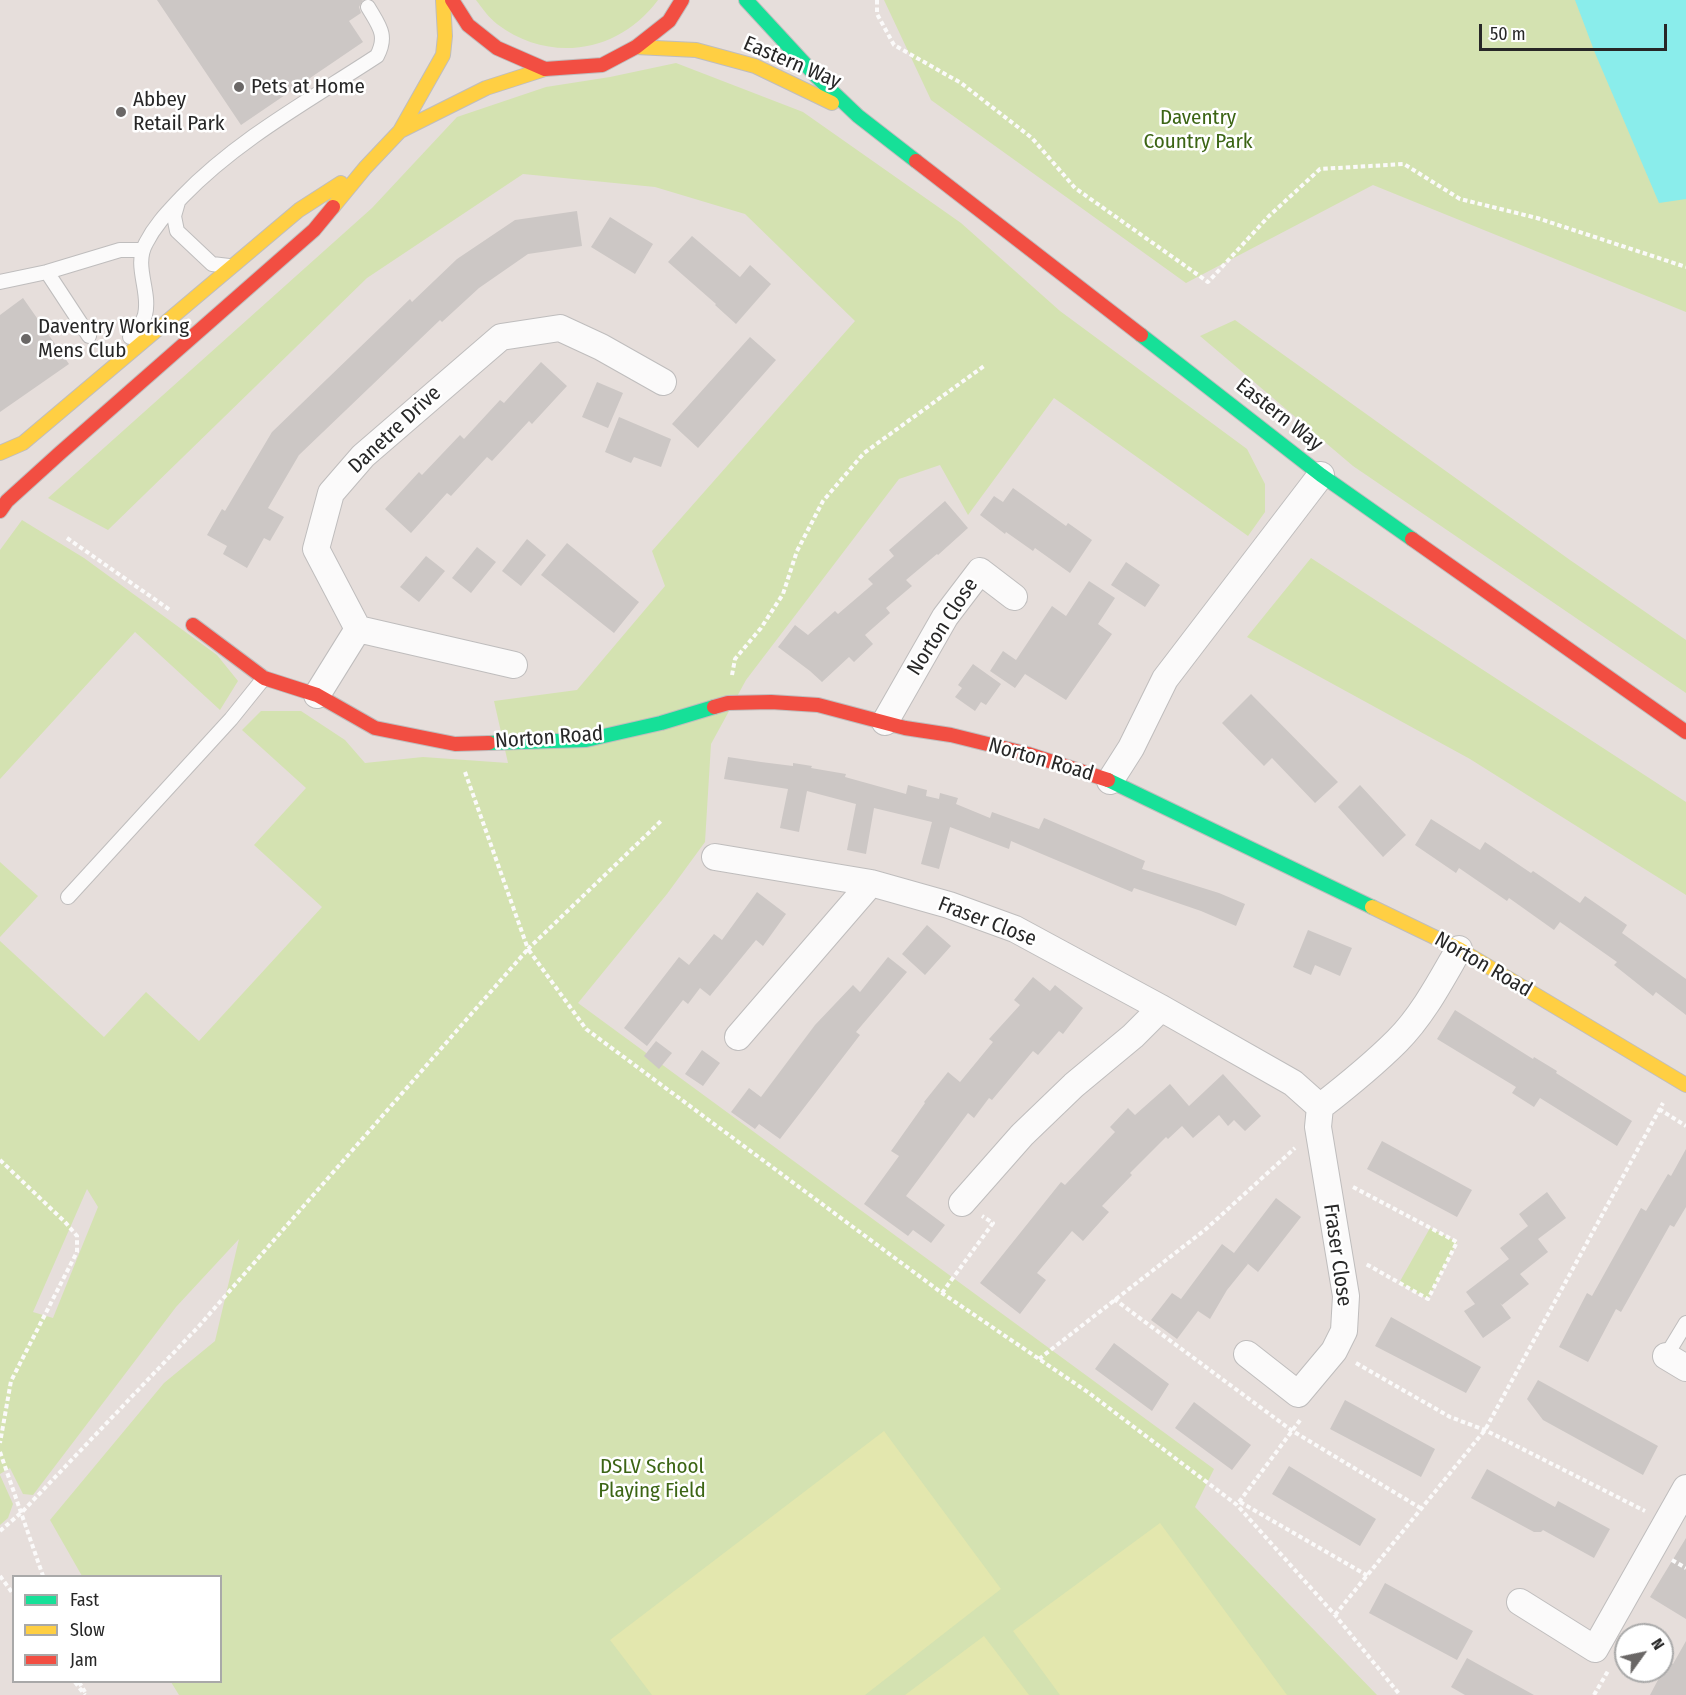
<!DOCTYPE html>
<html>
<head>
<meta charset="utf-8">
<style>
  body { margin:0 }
  #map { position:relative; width:1686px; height:1695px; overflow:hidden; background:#e6dedb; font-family:"Fira Sans Condensed",sans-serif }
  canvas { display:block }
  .legend { position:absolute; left:12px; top:1575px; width:210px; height:108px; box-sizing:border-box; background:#fff; border:2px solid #a9a9a9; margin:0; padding:8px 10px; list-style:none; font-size:18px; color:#272727 }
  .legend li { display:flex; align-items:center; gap:12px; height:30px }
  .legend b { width:30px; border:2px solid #a9a9a9 }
  .north { position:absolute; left:1614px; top:1623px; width:60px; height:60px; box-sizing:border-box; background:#fff; border:2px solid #a9a9a9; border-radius:50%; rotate:57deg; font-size:16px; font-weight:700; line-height:24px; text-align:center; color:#272727 }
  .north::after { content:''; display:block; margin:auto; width:21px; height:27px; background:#6a6766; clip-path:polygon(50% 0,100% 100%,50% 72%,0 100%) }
  .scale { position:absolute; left:1479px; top:24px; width:188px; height:27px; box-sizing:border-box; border:3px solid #272727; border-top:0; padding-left:8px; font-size:18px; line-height:21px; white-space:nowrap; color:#272727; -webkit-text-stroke:4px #fff; paint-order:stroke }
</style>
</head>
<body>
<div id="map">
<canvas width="1686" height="1695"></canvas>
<ul class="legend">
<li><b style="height:8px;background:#16e098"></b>Fast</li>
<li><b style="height:8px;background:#ffcf43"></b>Slow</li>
<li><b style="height:8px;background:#f24e42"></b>Jam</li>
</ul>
<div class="north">N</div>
<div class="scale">50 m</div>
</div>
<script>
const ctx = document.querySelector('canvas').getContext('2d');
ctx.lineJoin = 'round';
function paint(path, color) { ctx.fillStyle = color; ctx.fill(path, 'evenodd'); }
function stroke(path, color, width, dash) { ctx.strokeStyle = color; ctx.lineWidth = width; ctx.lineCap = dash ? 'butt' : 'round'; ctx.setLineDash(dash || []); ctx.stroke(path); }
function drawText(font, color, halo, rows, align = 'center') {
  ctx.font = font + ' "Fira Sans Condensed",sans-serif'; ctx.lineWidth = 5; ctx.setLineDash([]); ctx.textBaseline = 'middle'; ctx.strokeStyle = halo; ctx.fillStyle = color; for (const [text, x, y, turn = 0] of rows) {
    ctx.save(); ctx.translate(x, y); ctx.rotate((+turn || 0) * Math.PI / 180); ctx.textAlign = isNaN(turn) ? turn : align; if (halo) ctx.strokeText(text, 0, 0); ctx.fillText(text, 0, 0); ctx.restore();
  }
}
paint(new Path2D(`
  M476 0H658C619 53 550 64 497 24 489 18 482 8 476 0Z
  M884 0H1686V312L1373 185 1186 283 931 100Z
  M676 63 803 112 961 223 1060 311 1247 449 1265 484V512L1248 536 1054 398 968 515 940 465 899 479 746 680 711 744 705 842 667 894 578 1003 1214 1469 1195 1507 1377 1695H179L171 1682H220V1576H82L50 1520 164 1383 215 1341 239 1239 176 1307 33 1495 23 1494 10 1468 0 1474V941L104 1037 146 992 199 1041 322 907 254 845 306 788 242 730 261 711H301L345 740 365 763 423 757 508 763 494 701 577 690 665 586 652 551 855 321 745 214 655 187 523 174 367 278 108 530 48 498 372 208 457 117 546 87 610 77ZM87 1189 98 1207 53 1318 33 1312Z
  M1235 320 1570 560 1686 640V693L1353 466 1200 336Z
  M22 520 84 558 217 655 238 681 220 710 135 632 0 779V550Z
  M1311 558 1686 802V895L1470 759 1247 637Z
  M0 862 38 896 0 937Z
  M1430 1228 1457 1242 1428 1299 1399 1283Z
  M0 1475 13 1504 8 1518 0 1525Z`), '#d4e2b1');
paint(new Path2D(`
  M884 1431 1001 1589 865 1695H652L610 1640Z
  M1160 1523 1287 1695H1060L1013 1631Z
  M984 1636 1029 1695H905Z`), '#e3e7ae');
paint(new Path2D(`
  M1575 0H1686V199L1659 203 1595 53Z`), '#8aedeb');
paint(new Path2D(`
  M157 0H363L359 7 361 13 349 21 363 42 241 125Z
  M577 211 582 246 528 254 479 288 442 322 440 320 299 455 268 508 284 517 270 541 264 538 247 568 223 554 227 546 207 535 222 509 225 511 272 432 410 299 412 302 457 259 515 220Z
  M610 217 653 244 635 274 591 247Z
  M692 236 740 277 750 265 771 284 736 324 715 305 716 304 668 262Z
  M23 298 69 364 0 412V315Z
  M750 337 776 360 698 448 672 424Z
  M541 362 567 386 532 424 529 421 492 461 487 457 451 496 447 493 411 533 385 509 419 472 422 475 460 435 464 439 500 400 504 403Z
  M597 382 623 393 608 428 582 417Z
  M619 417 671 439 661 467 634 457 631 463 605 452Z
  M1013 488 1066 526 1068 523 1092 540 1070 573 1035 548 1033 551 1006 532 1005 534 980 515 994 496 1003 502Z
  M945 501 968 528 938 555 937 554 906 580 912 586 886 608 890 613 865 635 873 644 854 662 849 657 822 682 810 671 778 647 795 625 808 635 835 611 838 614 873 584 868 579 894 556 889 550Z
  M527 539 546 555 521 586 502 571Z
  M567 543 639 602 614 633 541 575Z
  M477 547 496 562 471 593 452 578Z
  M426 556 445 571 419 602 400 587Z
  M1126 562 1160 585 1145 607 1111 585Z
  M1089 581 1115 598 1098 624 1112 634 1066 700 1025 674 1015 688 990 671 1003 651 1016 660 1052 606 1066 616Z
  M973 664 1001 684 986 705 981 702 975 711 955 697 962 688 958 685Z
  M1251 694 1338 782 1315 803 1272 758 1264 766 1222 723Z
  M728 757 761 762 793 766V763L812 766 811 768 846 774 845 777 906 794 908 785 927 790 926 796 939 799 940 793 958 798 956 804 990 818 992 812 1039 829 1044 818 1145 861 1142 869 1219 893 1245 904 1236 926 1201 911 1134 888 1132 892 1011 841 1009 849 950 827 939 869 921 864 932 822 874 808 866 854 847 850 856 804 807 791 799 832 780 828 788 789 724 779Z
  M1360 785 1406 835 1383 857 1338 807Z
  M1431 819 1480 850 1485 842 1531 873 1533 871 1580 903 1585 896 1627 925 1622 933 1686 979V1015L1656 992 1653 996 1614 965 1617 962 1560 922 1554 930 1509 898 1507 901 1459 868 1456 873 1415 845Z
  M757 892 786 914 763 946 756 940 710 996 700 988 688 1004 683 1000 647 1046 624 1028 679 957 689 965 714 934 722 940Z
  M927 925 951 946 925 975 902 954Z
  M1308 930 1352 948 1340 976 1315 965 1311 975 1293 967Z
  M888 957 907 972 856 1032 860 1035 780 1139 759 1124 755 1129 731 1112 749 1088 761 1097 815 1025 853 985 860 992Z
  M1033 977 1050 991 1055 985 1083 1008 1063 1034 1059 1031 1038 1055 1033 1051 992 1100 989 1098 974 1118 968 1113 906 1196 945 1225 931 1243 913 1230 908 1236 864 1204 899 1156 891 1151 925 1103 924 1102 948 1072 960 1082 993 1042 989 1039 1020 1005 1014 1000Z
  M1455 1010 1533 1059 1534 1057 1557 1071 1556 1073 1632 1121 1617 1146 1540 1098 1534 1107 1512 1093 1516 1087 1437 1039Z
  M656 1041 672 1053 659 1069 644 1056Z
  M702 1050 720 1063 703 1086 685 1074Z
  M1223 1074 1261 1116 1245 1131 1234 1120 1228 1126 1219 1115 1193 1138 1182 1126 1168 1139 1166 1137 1130 1173 1132 1175 1102 1206 1109 1212 1083 1241 1072 1231 1037 1273 1046 1280 1020 1314 980 1283 1061 1182 1065 1185 1115 1132 1110 1127 1128 1108 1135 1115 1170 1084 1189 1106Z
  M1382 1141 1472 1190 1457 1217 1367 1169Z
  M1686 1149V1207L1674 1227 1670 1225 1621 1312 1616 1309 1588 1362 1559 1347 1587 1293 1592 1296 1641 1208 1646 1211 1668 1174 1671 1176Z
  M1547 1192 1566 1218 1538 1239 1548 1252 1520 1274 1529 1284 1502 1305 1500 1303 1511 1318 1483 1338 1464 1311 1475 1304 1466 1292 1509 1259 1500 1248 1528 1226 1519 1214Z
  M1276 1198 1301 1217 1258 1272 1242 1259 1248 1264 1227 1290 1210 1319 1198 1311 1177 1339 1151 1320 1172 1293 1181 1299 1222 1244 1234 1253Z
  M1391 1317 1481 1367 1466 1393 1375 1346Z
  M1114 1343 1169 1384 1152 1411 1095 1369Z
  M1538 1380 1658 1446 1643 1475 1543 1420 1527 1399Z
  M1345 1400 1435 1449 1421 1477 1330 1429Z
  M1194 1402 1251 1445 1232 1470 1175 1428Z
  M1289 1466 1376 1519 1360 1546 1272 1494Z
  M1487 1469 1555 1507 1558 1501 1610 1529 1594 1558 1543 1530 1541 1532H1534L1471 1498Z
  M1686 1538V1619L1650 1597Z
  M1385 1583 1473 1631 1457 1660 1369 1613Z
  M1686 1641V1695H1650L1668 1661 1673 1664Z
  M1467 1658 1485 1668 1534 1695H1465L1451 1687Z`), '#ccc7c5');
const lane = new Path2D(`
  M178 202 174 216 177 231 212 264 229 266
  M47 272 89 336
  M0 282 47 272 120 250H142
  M130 337C136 331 143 323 145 315 151 291 133 266 146 243 155 225 168 212 182 197 238 139 310 100 377 56 388 35 379 26 368 7
  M68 897 231 719 264 678
  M1666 1356 1686 1323`);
const street = new Path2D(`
  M358 629 514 665
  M317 695 358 629 316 549 331 493 363 456 501 337 560 328 601 347 663 382
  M885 722 945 617 980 571 1014 597
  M1110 781 1131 748 1165 679 1321 475
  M715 857 871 883 949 905 1015 929 1161 1008 1293 1083 1320 1107 1318 1127 1346 1296 1344 1331 1334 1351 1298 1394 1247 1354
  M738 1037 871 883
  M1320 1107C1347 1086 1373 1065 1397 1041 1423 1015 1441 980 1459 949
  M962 1203 1022 1135 1074 1085 1133 1036 1161 1008
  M1666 1356 1686 1368
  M1520 1602 1595 1649 1686 1488`);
const fast = new Path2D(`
  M746 0 817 77 858 116 916 161
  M1141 335 1321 475 1412 539
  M489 743 586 740 661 723 714 707
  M1108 780 1372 907`);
const slow = new Path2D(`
  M636 47 696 50 755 66 832 103
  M400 131 486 88 545 69
  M333 207 365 168 400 131 443 55 445 36 443 0
  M0 453 23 443 299 210 341 183
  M1372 907 1459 949 1686 1085`);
const jam = new Path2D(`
  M452 0 468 25 497 48 545 69 602 65 636 47 669 21 682 0
  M916 161 1141 335
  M0 511 7 501 60 453 314 230 333 207
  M1412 539 1686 732
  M193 625 264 678 317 695 375 728 455 744 489 743
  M714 707 728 703 771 702 818 705 905 728 951 735 1028 754 1108 780`);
stroke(lane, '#bfbdbd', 16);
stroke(street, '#bfbdbd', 28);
stroke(fast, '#bfbdbd', 16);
stroke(slow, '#bfbdbd', 16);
stroke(jam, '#bfbdbd', 16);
stroke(new Path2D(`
  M877 0V14L894 45 961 83 1032 138 1075 188 1208 282 1269 216 1320 169 1404 164 1460 199 1537 218 1686 267
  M67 538 170 610
  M732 675 735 659 761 628 783 594 797 551 823 501 864 453 984 366
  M465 772 528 949 662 820
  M1659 1109 1686 1126
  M0 1160 65 1222 77 1236V1252L11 1381 0 1443
  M1353 1187 1457 1242 1428 1299 1366 1264
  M942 1293 993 1223 982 1216
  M1114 1299 1291 1430 1422 1509
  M1039 1359 1206 1229 1295 1148
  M1356 1363 1450 1417 1485 1430 1645 1511
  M0 1452 43 1576
  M1239 1502 1301 1419
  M1240 1502 1368 1576
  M0 1531 22 1512 199 1326 528 949 586 1029 942 1293 1089 1393 1237 1505 1335 1615 1400 1695
  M1672 1560 1686 1568
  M0 1576 14 1595
  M1335 1615 1485 1430 1663 1103
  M75 1682 85 1695
  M79 1682 85 1692
  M1594 1695 1608 1671`), '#fbfafa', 4, [4.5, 3]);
stroke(lane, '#fbfafa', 14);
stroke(street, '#fbfafa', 26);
stroke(fast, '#16e098', 14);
stroke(slow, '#ffcf43', 14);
stroke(jam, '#f24e42', 14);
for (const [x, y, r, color] of [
  [239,87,6,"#6a6766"],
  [121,112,6,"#6a6766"],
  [26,339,6,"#6a6766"]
]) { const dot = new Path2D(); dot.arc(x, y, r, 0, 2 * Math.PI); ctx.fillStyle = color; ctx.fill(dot); stroke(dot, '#fff', 2); }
drawText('21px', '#272727', '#fff', [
  ["Eastern Way",792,63,23],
  ["Eastern Way",1279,415,38],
  ["Danetre Drive",395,430,-43],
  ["Norton Close",943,627,-57],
  ["Norton Road",549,738,-4],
  ["Norton Road",1041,760,16],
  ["Fraser Close",987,922,21],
  ["Norton Road",1483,965,30],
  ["Fraser Close",1337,1255,82]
]);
drawText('21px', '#272727', '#fff', [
  ["Pets at Home",251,87],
  ["Abbey",133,100],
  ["Retail Park",133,124],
  ["Daventry Working",38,327],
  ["Mens Club",38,351]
], 'left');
drawText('21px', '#3c6515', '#fff', [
  ["Daventry",1198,118],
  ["Country Park",1198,142],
  ["DSLV School",652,1467],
  ["Playing Field",652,1491]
]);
</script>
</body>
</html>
